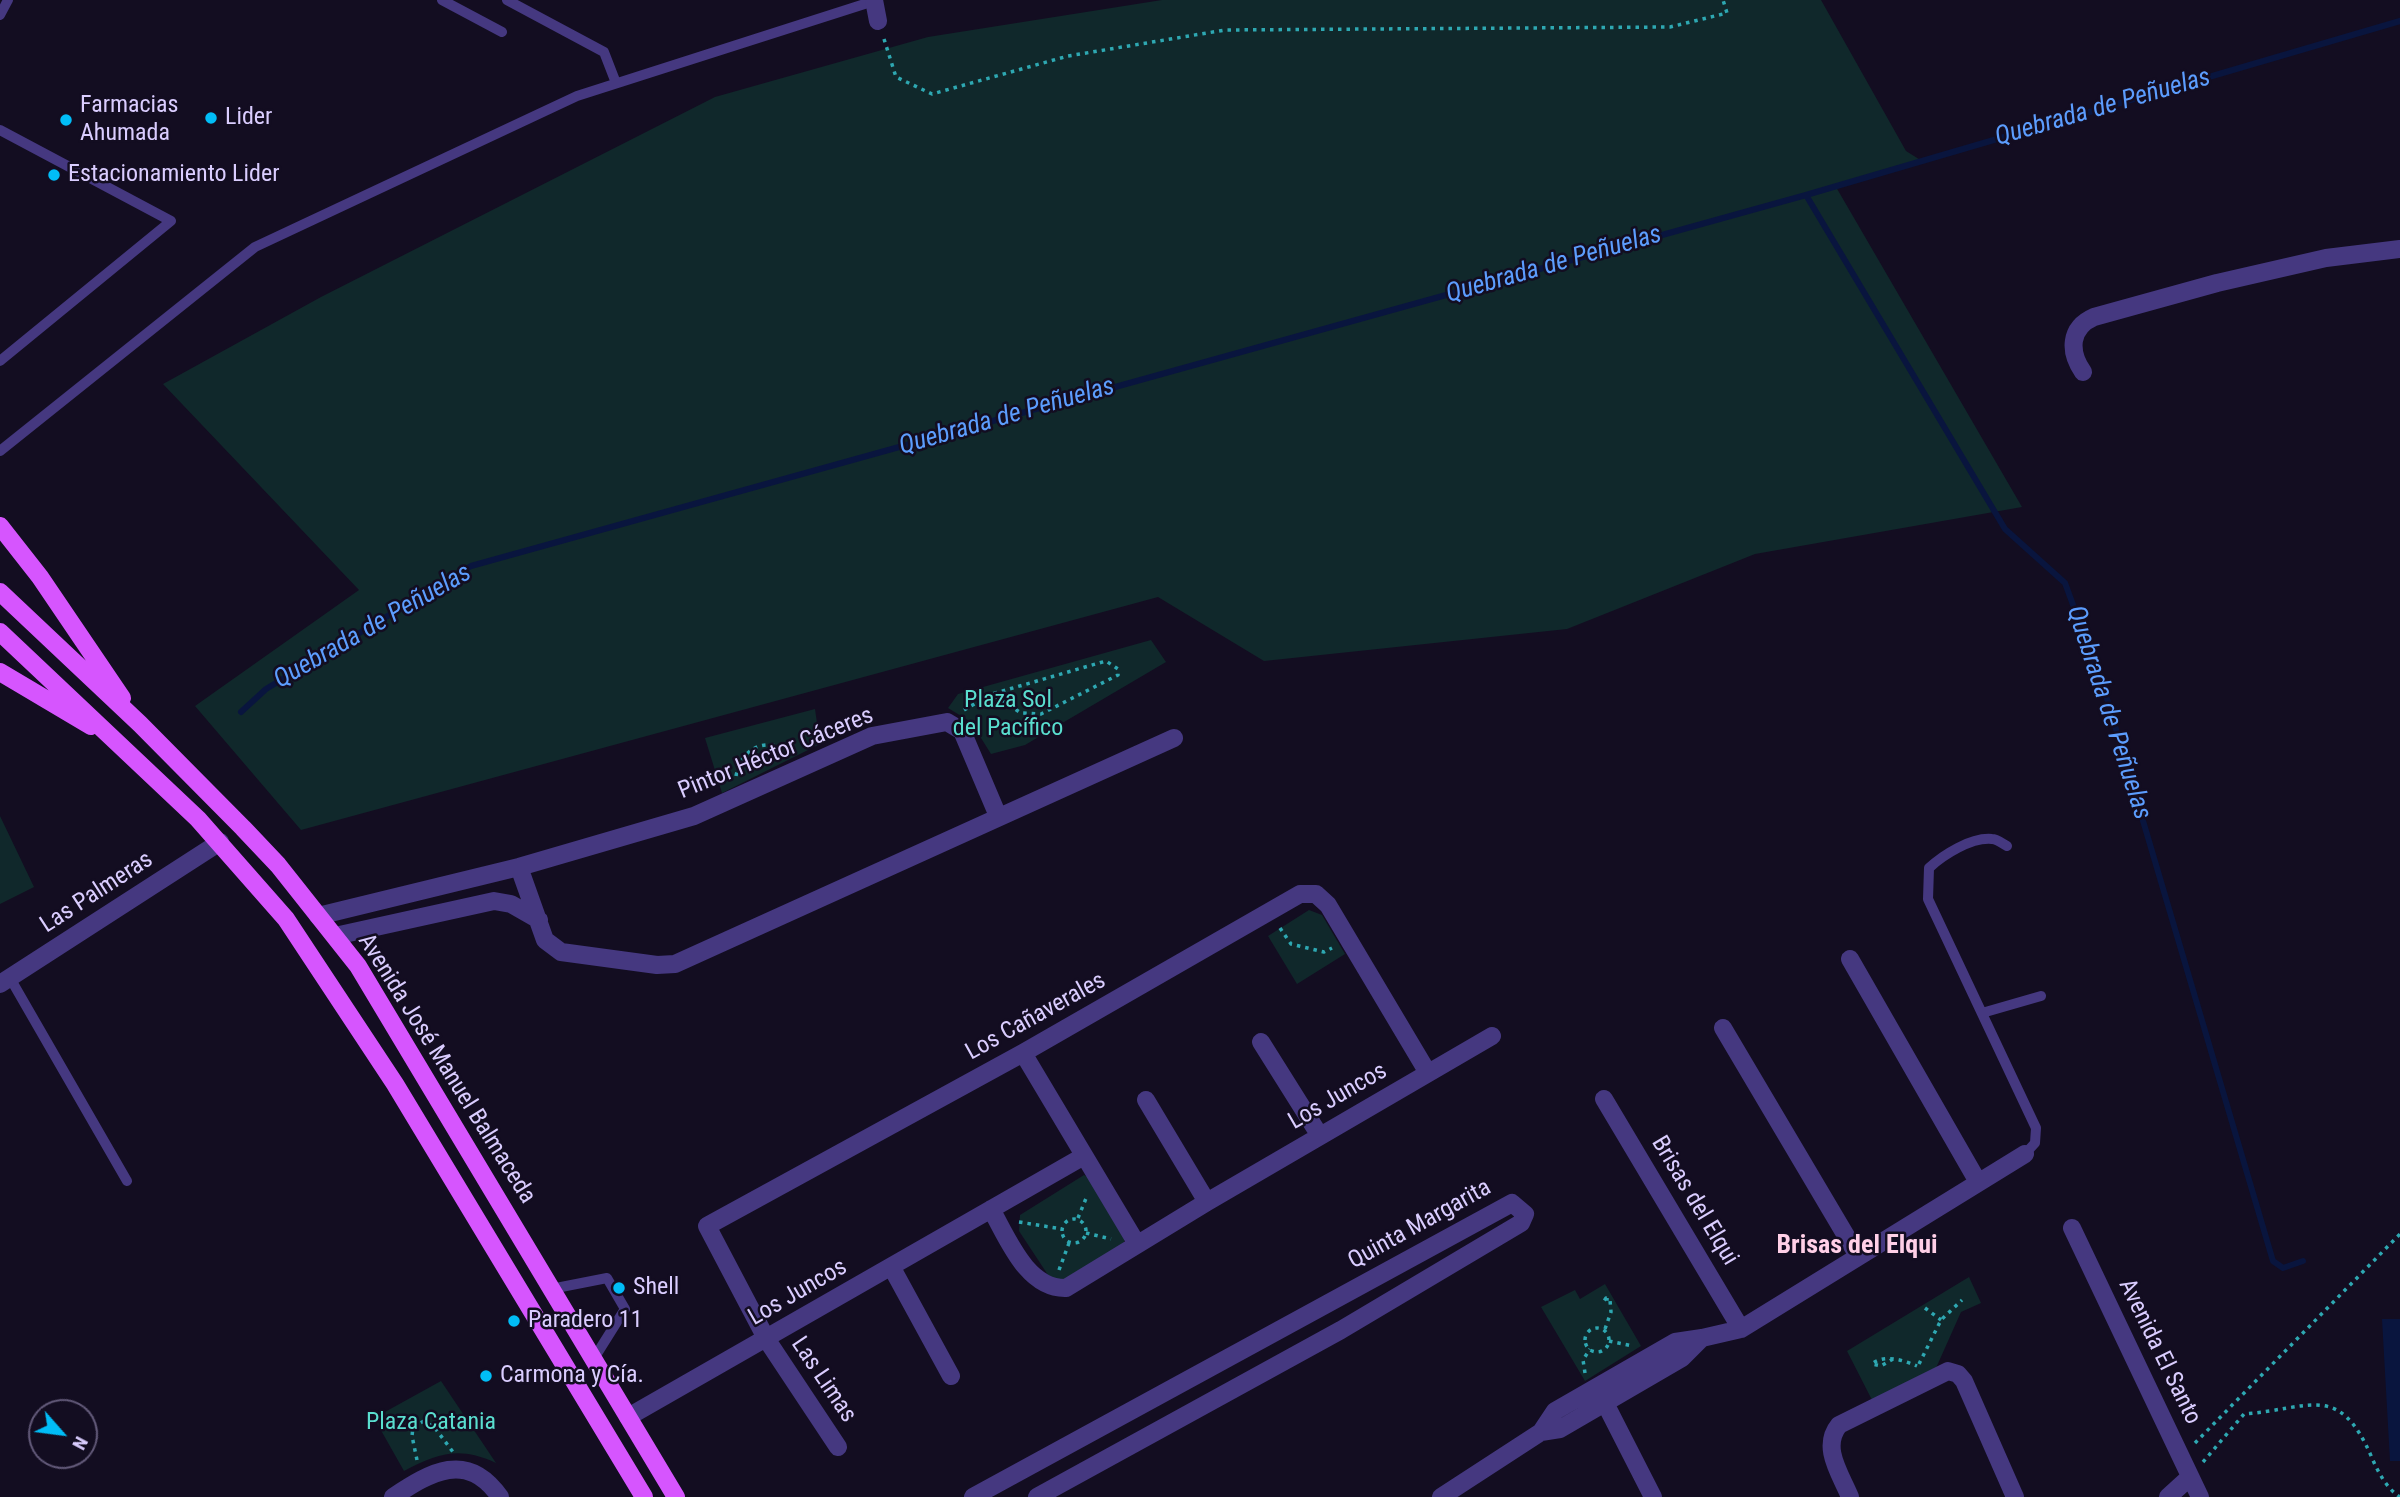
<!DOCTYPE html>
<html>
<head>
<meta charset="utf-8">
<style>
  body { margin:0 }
  #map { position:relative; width:2400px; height:1497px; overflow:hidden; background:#130d21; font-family:"Roboto Condensed",sans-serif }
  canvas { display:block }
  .north { position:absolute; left:28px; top:1399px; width:70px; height:70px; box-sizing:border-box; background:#130d21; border:2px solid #635a7a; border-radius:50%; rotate:118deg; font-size:19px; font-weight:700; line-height:28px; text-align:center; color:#dacdff }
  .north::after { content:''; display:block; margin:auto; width:24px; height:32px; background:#01bdf7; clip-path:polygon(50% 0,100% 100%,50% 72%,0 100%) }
</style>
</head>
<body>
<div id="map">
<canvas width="2400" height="1497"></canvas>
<div class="north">N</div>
</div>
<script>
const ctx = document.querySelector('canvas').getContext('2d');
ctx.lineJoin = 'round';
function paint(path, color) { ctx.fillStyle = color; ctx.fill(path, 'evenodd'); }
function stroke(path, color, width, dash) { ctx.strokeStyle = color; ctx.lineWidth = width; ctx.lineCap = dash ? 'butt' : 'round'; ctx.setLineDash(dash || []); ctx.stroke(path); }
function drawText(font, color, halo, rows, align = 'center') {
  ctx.font = font + ' "Roboto Condensed",sans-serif'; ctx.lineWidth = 5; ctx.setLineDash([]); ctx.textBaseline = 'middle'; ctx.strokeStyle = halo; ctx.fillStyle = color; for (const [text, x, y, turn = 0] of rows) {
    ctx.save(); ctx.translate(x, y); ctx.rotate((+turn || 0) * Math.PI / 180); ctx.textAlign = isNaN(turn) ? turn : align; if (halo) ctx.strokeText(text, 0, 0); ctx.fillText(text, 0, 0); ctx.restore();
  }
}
paint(new Path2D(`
  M1162 0H1821L1906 151 1922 161 1836 187 2022 507 1755 554 1567 629 1264 661 1158 597 301 830 195 706 359 590 163 384 321 297 715 97 928 37Z
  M1151 640 1166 662 1025 745 991 754 971 722 948 708 958 694Z
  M815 709 820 744 722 793 705 738Z
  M0 816 34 887 0 904Z
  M1309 910 1322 915 1345 954 1297 984 1268 936Z
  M1084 1175 1097 1183 1126 1235 1123 1245 1063 1280 1050 1278 1019 1231 1020 1215Z
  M1969 1277 1981 1303 1961 1312 1936 1368 1872 1400 1847 1351Z
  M1605 1284 1641 1346 1585 1381 1541 1307 1575 1290 1580 1299Z
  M441 1381 496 1463C459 1446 439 1453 404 1471L374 1418Z`), '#10282b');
paint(new Path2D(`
  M2382 1319H2400V1461H2390Z`), '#09153e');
stroke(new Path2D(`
  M1806 195 2400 21
  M241 712 266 689 471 566 1806 195 2005 529 2065 583 2105 692 2273 1261 2283 1268 2303 1261`), '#09153e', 6);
stroke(new Path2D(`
  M884 39 896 77 932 94 1068 56 1225 30 1670 27 1727 13 1723 0
  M964 710 992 694 1106 661 1118 669V675L1041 714 1021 713 992 694
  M736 776C742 746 767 737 792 752
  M1280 928 1291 944 1324 952 1332 948
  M1078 1218 1087 1196
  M1062 1231a12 12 0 1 1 24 0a12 12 0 1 1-24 0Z
  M1019 1222 1062 1229
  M1086 1233 1111 1239
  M1059 1270 1069 1243
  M1925 1308 1941 1320
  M1585 1340a12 12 0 1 1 24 0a12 12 0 1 1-24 0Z
  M1605 1329 1611 1312 1610 1300 1606 1298 1604 1301 1607 1302V1298
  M1609 1341 1633 1346
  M1893 1359 1881 1366 1872 1364C1884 1354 1903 1360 1917 1366
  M1919 1364 1941 1320 1962 1300
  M1585 1373 1583 1360 1590 1349
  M2195 1443 2400 1234
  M417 1460 412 1436 413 1427 424 1421 435 1428 453 1452
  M2203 1462 2244 1414C2311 1409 2339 1381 2372 1458 2378 1472 2387 1489 2400 1497`), '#2ea8b2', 3.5, [3.5, 5]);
stroke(new Path2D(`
  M442 0 502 32
  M507 0 604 52 616 83
  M0 15 8 0
  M0 130 171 221 0 361
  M0 451 255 247 577 96 874 1
  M2007 846C2003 844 1997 839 1992 839 1971 837 1943 855 1929 868L1928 899 2036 1128 2035 1143 2025 1154
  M10 978 127 1181
  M1982 1013 2041 996
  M551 1289 607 1278 625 1309 593 1360`), '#453880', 10);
stroke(new Path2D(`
  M874 0 878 21
  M2083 372C2069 352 2069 328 2094 317L2217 283 2326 258 2400 249
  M519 867 545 940 561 952 657 965 675 964 1174 738
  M318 916 519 867 694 816 872 736 947 722 962 731 998 816
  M335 936 494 901 511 904 539 920
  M1850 959 1978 1182
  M0 984 220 842
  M1723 1028 1858 1256
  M1261 1042 1320 1136
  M1023 1053 1137 1244
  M1604 1099 1741 1329
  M1146 1100 1207 1202
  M991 1209C1008 1239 1027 1289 1066 1288L1207 1202 1492 1036
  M2072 1228 2200 1497
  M892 1268 951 1376
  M1702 1338 1741 1329 2025 1154
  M1605 1403 1653 1497
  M628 1417 1084 1156
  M838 1447 767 1340 707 1226 1023 1053 1300 894H1316L1328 905 1428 1073
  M393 1497C431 1472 467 1450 500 1497
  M973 1497 1512 1203 1525 1214 1521 1223 1341 1330 1037 1497
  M1441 1497 1541 1432 1555 1411 1675 1342 1702 1338 1682 1358 1560 1429 1541 1432
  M1850 1497C1840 1473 1821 1447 1839 1425L1948 1371 1958 1374 1964 1381 2015 1497
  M2168 1497 2190 1477`), '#453880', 18);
stroke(new Path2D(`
  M0 526 40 577 122 698
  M0 592 140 724 243 828 278 865 358 966 676 1497
  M0 632 198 819 286 919 395 1084 644 1497
  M0 672 91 726`), '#d655fe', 18);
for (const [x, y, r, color] of [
  [211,118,7,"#01bdf7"],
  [66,120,7,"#01bdf7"],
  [54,175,7,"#01bdf7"],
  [619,1288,7,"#01bdf7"],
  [514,1321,7,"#01bdf7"],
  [486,1376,7,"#01bdf7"]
]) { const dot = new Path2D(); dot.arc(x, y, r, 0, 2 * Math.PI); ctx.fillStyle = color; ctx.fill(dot); stroke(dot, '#130d21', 2.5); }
drawText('24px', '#dacdff', '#130d21', [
  ["Farmacias",80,106],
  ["Ahumada",80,134],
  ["Lider",225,118],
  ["Estacionamiento Lider",68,175],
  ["Shell",633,1288],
  ["Paradero 11",528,1321],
  ["Carmona y Cía.",500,1376]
], 'left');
drawText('24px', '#5adecf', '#130d21', [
  ["Plaza Sol",1008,701],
  ["del Pacífico",1008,729],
  ["Plaza Catania",431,1423]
]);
drawText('24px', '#dacdff', '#130d21', [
  ["Pintor Héctor Cáceres",776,754,-22],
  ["Las Palmeras",97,893,-33],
  ["Los Cañaverales",1036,1017,-29],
  ["Avenida José Manuel Balmaceda",446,1069,58],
  ["Los Juncos",1338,1097,-30],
  ["Brisas del Elqui",1694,1201,59],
  ["Quinta Margarita",1420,1225,-29],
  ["Los Juncos",798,1293,-30],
  ["Avenida El Santo",2159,1352,64],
  ["Las Limas",823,1380,56]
]);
drawText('italic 26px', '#5c9dfe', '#130d21', [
  ["Quebrada de Peñuelas",2103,108,-16],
  ["Quebrada de Peñuelas",1554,265,-16],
  ["Quebrada de Peñuelas",1007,417,-16],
  ["Quebrada de Peñuelas",373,627,-30],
  ["Quebrada de Peñuelas",2108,713,72]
]);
drawText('bold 26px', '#ffcfe7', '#130d21', [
  ["Brisas del Elqui",1857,1246]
]);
</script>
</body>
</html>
